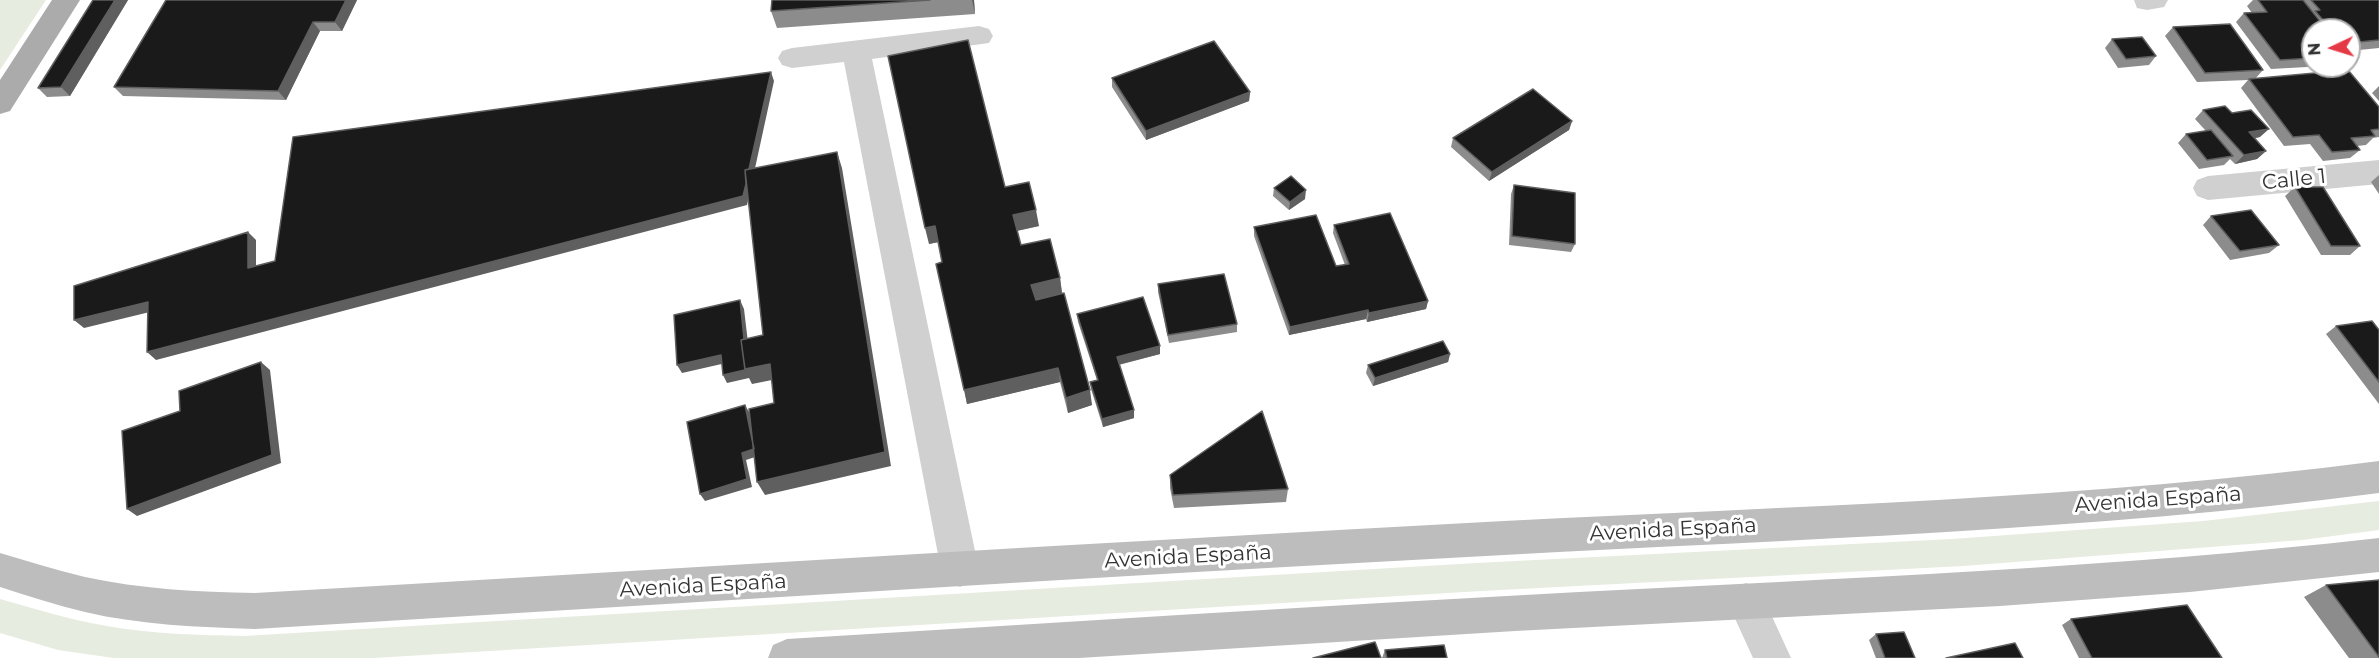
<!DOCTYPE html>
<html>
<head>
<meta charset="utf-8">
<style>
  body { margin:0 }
  #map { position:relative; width:2379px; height:658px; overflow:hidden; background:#fff; font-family:Montserrat,sans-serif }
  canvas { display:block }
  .north { position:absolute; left:2301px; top:18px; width:60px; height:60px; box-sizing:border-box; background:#fff; border:2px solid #adadad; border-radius:50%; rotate:266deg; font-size:16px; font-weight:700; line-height:24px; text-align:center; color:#333 }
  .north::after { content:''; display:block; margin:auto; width:21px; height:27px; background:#e63946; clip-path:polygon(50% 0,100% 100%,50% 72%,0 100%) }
</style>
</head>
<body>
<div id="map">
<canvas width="2379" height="658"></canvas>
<div class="north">N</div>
</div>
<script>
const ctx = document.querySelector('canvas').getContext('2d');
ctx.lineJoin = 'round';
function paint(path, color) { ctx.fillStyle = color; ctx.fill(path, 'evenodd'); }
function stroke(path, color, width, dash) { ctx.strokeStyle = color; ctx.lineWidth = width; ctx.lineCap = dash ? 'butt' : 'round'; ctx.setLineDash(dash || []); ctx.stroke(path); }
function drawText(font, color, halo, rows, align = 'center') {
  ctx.font = font + ' Montserrat,sans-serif'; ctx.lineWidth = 6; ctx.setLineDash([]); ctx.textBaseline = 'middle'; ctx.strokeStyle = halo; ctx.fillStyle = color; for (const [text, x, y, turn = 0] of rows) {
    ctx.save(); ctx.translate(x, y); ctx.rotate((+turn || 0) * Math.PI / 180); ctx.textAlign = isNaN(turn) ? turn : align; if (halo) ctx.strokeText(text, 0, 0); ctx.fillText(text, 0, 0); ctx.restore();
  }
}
paint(new Path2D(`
  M0 0H46L0 70Z
  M2379 501V530L2302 540 1963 566 1481 591 374 658H114L58 650 0 633V599C35 609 71 620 107 626 152 634 199 635 244 636L1476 563 1952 539 2203 521Z`), '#e6ecdf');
paint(new Path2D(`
  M2134 0H2168L2164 7 2147 10 2137 8Z
  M979 26 989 29 993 36 989 43 872 59 979 570 973 582 960 587 947 582 941 570 844 62 792 68 782 65 778 58 782 51 792 48Z
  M2379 160V184L2208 200 2197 196 2193 188 2197 180 2208 176Z
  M1746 583 1759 588 1791 658H1753L1727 601 1733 588Z`), '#d0d0d0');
paint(new Path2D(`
  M2379 461V493C2089 531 1796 539 1504 555 1088 577 671 604 255 629 198 627 140 625 85 612 56 605 28 596 0 587V553C28 561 56 570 85 577 140 589 198 592 255 593 671 569 1088 543 1504 521 1796 506 2089 499 2379 461Z
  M2379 538V572L2190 592 2000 606 1515 631 1079 658H768L773 645 787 639C1051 623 1315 606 1579 592 1846 578 2113 568 2379 538Z`), '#bdbdbd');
paint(new Path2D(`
  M52 0H80L10 111 0 114V80Z`), '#ababab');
paint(new Path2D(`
  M93 0H128L70 96 47 97 38 88Z
  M166 0H357L342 31H320L286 100 123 96 114 87Z
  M772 0H974L975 14 777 28 771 11Z
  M2253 0H2379V48L2349 51V30H2313V66H2325L2271 69 2236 22 2244 13H2252L2247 6Z
  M2173 27 2263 70 2255 79 2379 107V137L2373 138 2366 145 2357 146 2360 150 2350 158 2323 161 2310 144 2284 146 2241 88 2248 80 2197 82 2165 36Z
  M2112 39 2156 56 2149 65 2118 68 2105 48Z
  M1112 78 1250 92 1249 101 1146 140 1112 87Z
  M2379 86V101L2372 93Z
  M2203 110 2260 137 2255 138 2266 151 2257 159 2235 164 2230 159 2224 165 2199 169 2178 143 2186 134 2206 131 2195 119Z
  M1572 121 1569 130 1489 181 1451 147 1453 138Z
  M2379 175V194L2371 182Z
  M1514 185 1575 244 1571 252 1509 245 1511 194Z
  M1005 187 1039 226 1017 231 1021 245 1060 278 1062 293 1092 405 1068 413 1060 382 967 404 938 242 929 244Z
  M2295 187 2360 246 2350 255H2321L2285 196Z
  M1274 188 1305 199 1289 210 1273 196Z
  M2211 216 2279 245 2269 253 2230 260 2203 225Z
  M1334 225 1428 301 1426 309 1367 322 1366 319 1289 335 1254 236V227L1336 266 1345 265 1333 233Z
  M1158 284 1237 324V332L1169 343 1158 292Z
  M1077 314 1160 346V354L1119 365 1134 410V418L1103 427 1091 389 1090 382 1097 380 1078 322Z
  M2336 326 2379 330V404L2326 334Z
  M1450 354 1448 362 1373 386 1366 373 1368 365Z
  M1170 475 1288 489 1286 502 1174 508 1170 488Z
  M2379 580V658H2349L2304 597 2326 585Z
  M2071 619 2222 658H2079L2062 625Z
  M1876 634 1915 658H1876L1869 640Z
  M1385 650 1447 658H1382Z`), '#8c8c8c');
paint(new Path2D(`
  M115 0H128L70 96 61 87Z
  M346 0H357L342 31 335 22Z
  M972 0H974L975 14Z
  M313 22 320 31 286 100 278 91Z
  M771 72 774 81 747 205 156 360 147 352Z
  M1250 92 1249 101 1146 140V131Z
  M1572 121 1569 130 1489 181 1492 172Z
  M2269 129 2260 137 2240 141 2249 132Z
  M2266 151 2257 159 2235 164 2244 155Z
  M837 152 842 168 891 466 765 495 757 482Z
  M1306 190 1305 199 1289 210 1290 202Z
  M1036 210 1039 226 1016 231 1013 215Z
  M935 226 939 242 929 244 925 228Z
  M248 232 256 240V276L248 268Z
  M1060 278 1062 293 1034 300 1031 285Z
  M740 300 744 309 751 368 770 364 777 379 752 384 749 378 727 383 723 375Z
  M1428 301 1426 309 1367 322 1369 313Z
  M148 302 158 310 84 328 74 320Z
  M1368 310 1366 319 1289 335 1290 327Z
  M1160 346V354L1117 365V357Z
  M1450 354 1448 362 1373 386 1375 378Z
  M721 355 726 363 682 373 677 365Z
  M261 362 270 370 281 463 137 516 127 509Z
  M1058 368 1060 382 967 404 964 390Z
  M1090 390 1092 405 1068 413 1066 398Z
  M745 405 749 412 758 456 746 460 752 487 705 501 700 494Z
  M1134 410V418L1103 427 1102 419Z`), '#5f5f5f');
const building = new Path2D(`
  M93 0H115L61 87 38 88Z
  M166 0H346L335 22H313L278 91 114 87Z
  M772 0H930L771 11Z
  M2258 0H2303L2327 30H2313V58L2280 60 2244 13 2267 12Z
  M2311 0H2379V40L2349 43V30H2332L2315 11 2320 10Z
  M2230 24 2263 70 2205 73 2173 27Z
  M2142 37 2156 56 2126 59 2112 39Z
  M968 40 1005 187 1029 182 1036 210 1013 215 1021 245 1050 239 1060 278 1031 285 1036 300 1064 293 1090 390 1066 398 1058 368 964 390 936 264 942 262 935 226 925 228 888 56Z
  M1214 41 1250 92 1146 131 1112 78Z
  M2348 70 2379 107V129L2371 130 2375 136 2351 138 2360 150 2332 152 2319 135 2293 137 2249 79Z
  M771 72 749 169 745 170 746 184 743 196 147 352 148 302 74 320V286L248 232V268L275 261 293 137Z
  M1533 89 1572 121 1492 172 1453 138Z
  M2225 106 2232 113 2251 110 2269 129 2249 132 2266 151 2244 155 2203 110Z
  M2211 130 2233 156 2207 160 2186 134Z
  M837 152 885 452 757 482 749 409 774 403 770 364 745 369 741 340 763 335 745 170Z
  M1291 176 1306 190 1290 202 1274 188Z
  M1514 185 1575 193V244L1512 236Z
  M2295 187H2323L2360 246H2331Z
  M2251 210 2279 245 2240 251 2211 216Z
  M1390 213 1428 301 1369 313 1368 310 1290 327 1254 227 1316 215 1336 266 1349 264 1334 225Z
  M1224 274 1237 324 1168 335 1158 284Z
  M1143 297 1160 346 1117 357 1134 410 1102 419 1090 382 1098 380 1077 314Z
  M740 300 744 339 741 340 745 370 723 375 721 355 677 365 674 315Z
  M2372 321 2379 330V382L2336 326Z
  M1443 341 1450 354 1375 378 1368 365Z
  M261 362 272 455 127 509 122 431 180 411 179 391Z
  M745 405 754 449 742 453 747 479 700 494 687 422Z
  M1262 411 1288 489 1173 495 1170 475Z
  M2379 580V657L2326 585Z
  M2187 605 2222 658H2092L2071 619Z
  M1904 632 1915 658H1885L1876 634Z
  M1375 642 1381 658H1313Z
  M2015 643 2023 658H1946Z
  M1444 645 1447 658H1387L1385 650Z`);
paint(building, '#1a1a1a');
stroke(building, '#5f5f5f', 1.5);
drawText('21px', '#333', '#fff', [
  ["Calle 1",2294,180,-6],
  ["Avenida España",2158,500,-4],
  ["Avenida España",1673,530,-3],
  ["Avenida España",1188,557,-3],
  ["Avenida España",703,586,-3]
]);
</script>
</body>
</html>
